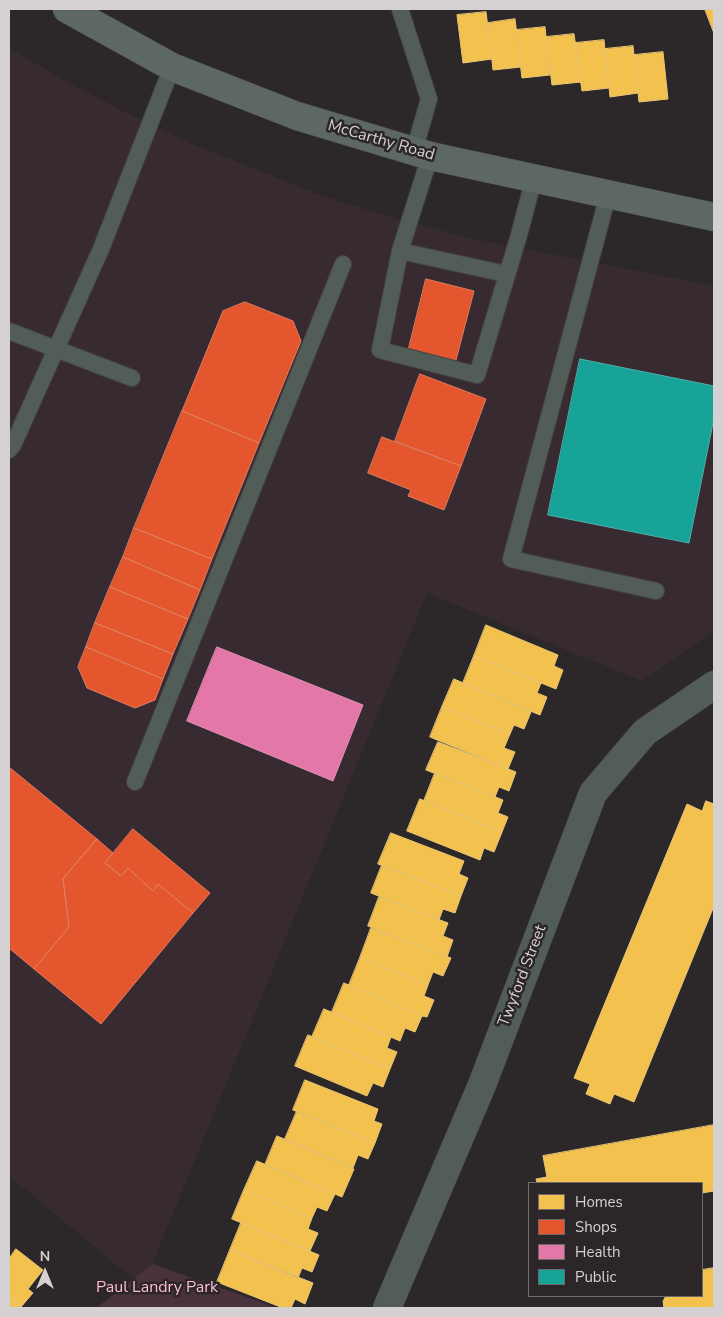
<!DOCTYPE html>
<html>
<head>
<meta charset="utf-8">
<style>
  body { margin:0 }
  #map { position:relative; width:723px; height:1317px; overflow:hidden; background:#2c2729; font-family:"Nunito Sans",sans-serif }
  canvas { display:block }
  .frame { position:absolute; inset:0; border:10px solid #d5d1d3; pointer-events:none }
  .legend { position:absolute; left:528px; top:1182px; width:175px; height:115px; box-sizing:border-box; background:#2d2629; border:1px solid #706a6d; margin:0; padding:6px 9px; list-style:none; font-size:15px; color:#d5d1d3 }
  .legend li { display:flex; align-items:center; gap:10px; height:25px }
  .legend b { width:25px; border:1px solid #706a6d }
  .north { position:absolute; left:20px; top:1247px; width:50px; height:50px; -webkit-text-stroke:4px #2d2629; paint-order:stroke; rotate:0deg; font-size:14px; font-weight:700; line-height:20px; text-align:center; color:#d5d1d3 }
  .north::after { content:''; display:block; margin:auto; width:18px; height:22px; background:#d5d1d3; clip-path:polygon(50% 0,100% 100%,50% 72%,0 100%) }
</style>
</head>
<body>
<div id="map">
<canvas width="723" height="1317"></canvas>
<div class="frame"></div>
<ul class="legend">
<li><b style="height:14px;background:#f2c14e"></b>Homes</li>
<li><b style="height:14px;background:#e4572e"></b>Shops</li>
<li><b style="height:14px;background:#e377a8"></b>Health</li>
<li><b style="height:14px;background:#17a398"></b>Public</li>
</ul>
<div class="north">N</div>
</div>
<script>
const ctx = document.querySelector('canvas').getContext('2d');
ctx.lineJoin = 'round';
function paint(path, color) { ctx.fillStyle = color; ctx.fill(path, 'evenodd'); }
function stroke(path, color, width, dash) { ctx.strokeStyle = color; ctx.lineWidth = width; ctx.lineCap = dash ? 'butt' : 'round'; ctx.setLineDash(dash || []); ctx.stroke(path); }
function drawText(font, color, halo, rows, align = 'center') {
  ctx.font = font + ' "Nunito Sans",sans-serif'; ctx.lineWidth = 5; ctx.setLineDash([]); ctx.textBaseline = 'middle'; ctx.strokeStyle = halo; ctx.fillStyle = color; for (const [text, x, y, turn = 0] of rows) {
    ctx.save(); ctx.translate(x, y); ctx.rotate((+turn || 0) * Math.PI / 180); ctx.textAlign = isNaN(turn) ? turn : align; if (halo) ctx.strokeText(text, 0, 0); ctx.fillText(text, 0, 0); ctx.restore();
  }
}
paint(new Path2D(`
  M9 48 69 83 129 114 190 143 315 193 379 214 474 239 714 286V631L642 681 427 593 143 1287 9 1176Z`), '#372b31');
paint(new Path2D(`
  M153 1264 278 1308H96Z`), '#49323c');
const homes = new Path2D(`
  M705 9H714V33Z
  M486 12 492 59 463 63 457 15Z
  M515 19 521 67 493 70 488 23Z
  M545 27 550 75 522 78 516 30Z
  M574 34 581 82 552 85 546 37Z
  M604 40 609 88 582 91 575 43Z
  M633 46 638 93 610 97 605 49Z
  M663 52 668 99 639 102 634 55Z
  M486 625 558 655 554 666 563 670 556 689 474 656Z
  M474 656 541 683 537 693 547 697 540 715 463 683Z
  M454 679 531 712 524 729 514 725 510 734 442 707Z
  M442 707 510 734 504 748 515 752 508 769 430 737Z
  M438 742 516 772 509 791 499 787 495 797 426 770Z
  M435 773 503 800 498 813 508 817 502 832 424 801Z
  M420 799 502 832 494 852 484 848 480 860 407 831Z
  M706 801 714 804V906L634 1102 614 1094 610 1104 586 1094 590 1084 574 1078 687 804 702 811Z
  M391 833 464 861 459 874 468 878 461 896 378 864Z
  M382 865 461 896 455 913 443 909 439 920 371 893Z
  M379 897 448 923 443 936 453 940 447 957 368 926Z
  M371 928 451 958 443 976 433 972 428 985 360 958Z
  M360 958 428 985 424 996 434 1000 427 1017 422 1016 349 985Z
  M344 983 422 1016 415 1032 405 1028 400 1041 332 1012Z
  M324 1009 391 1037 387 1048 397 1052 390 1069 312 1037Z
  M308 1035 390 1069 383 1087 373 1083 367 1096 295 1066Z
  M305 1080 378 1109 374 1121 382 1124 375 1143 293 1110Z
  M297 1111 375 1143 368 1159 358 1155 353 1168 285 1139Z
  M714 1125V1191L702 1193V1183H537L536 1179 547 1177 543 1156Z
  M277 1136 354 1169 342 1197 265 1165Z
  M257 1161 335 1194 327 1211 317 1207 312 1218 244 1190Z
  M244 1190 312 1218 308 1229 318 1233 310 1251 232 1219Z
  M241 1223 319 1255 312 1272 302 1268 298 1278 230 1250Z
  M16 1249 43 1270 28 1289 33 1293 21 1307 9 1298V1259Z
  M230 1250 313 1283 305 1304 295 1299 291 1308H283L217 1282Z
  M714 1268V1308H664L663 1301 666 1296H702V1270Z
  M9 1298 21 1307V1308H9Z`);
paint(homes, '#f2c14e');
stroke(homes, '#e9c676', 1);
const shops = new Path2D(`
  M426 279 474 291 455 364 408 352Z
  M245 302 293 321 301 341 259 443 182 411 223 311Z
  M420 374 486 399 461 466 395 441Z
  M182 411 259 443 212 559 134 528Z
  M382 437 461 466 444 510 408 496 411 490 368 473Z
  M134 528 212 559 200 590 123 557Z
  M123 557 200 590 188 619 110 587Z
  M110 587 188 619 173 654 95 623Z
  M95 623 173 654 163 679 86 647Z
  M86 647 163 679 155 700 135 708 87 688 78 667Z
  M9 767 97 839 63 879 69 927 34 969 9 948Z
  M133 829 210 893 193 913 158 884 153 891 128 868 121 876 105 863Z
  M97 839 113 853 105 863 121 876 128 868 153 891 158 884 193 913 101 1024 34 969 69 927 63 879Z`);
paint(shops, '#e4572e');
stroke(shops, '#e07c60', 1);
const health = new Path2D(`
  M217 647 363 705 333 781 187 721Z`);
paint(health, '#e377a8');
stroke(health, '#df92b5', 1);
const public = new Path2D(`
  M580 359 714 386V418L689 543 548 515Z`);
paint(public, '#17a398');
stroke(public, '#50b1aa', 1);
const lane = new Path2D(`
  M400 9 429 99 414 151
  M430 156 400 251 380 350 477 375 519 235 534 178
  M608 195 511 559 656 591
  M400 251 506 274
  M9 331 132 378
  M9 450 13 445 101 249 172 67
  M135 782 343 264`);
const street = new Path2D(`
  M387 1308 482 1085 593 793 645 732 714 685`);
const secondary = new Path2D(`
  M67 9 172 67 297 116 430 156 714 217`);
stroke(lane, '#464344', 18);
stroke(street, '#464344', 29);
stroke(secondary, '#464344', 29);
stroke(lane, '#525d57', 16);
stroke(street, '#525d57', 28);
stroke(secondary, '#5c6861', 28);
drawText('16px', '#d5d1d3', '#2d2629', [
  ["McCarthy Road",381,141,16],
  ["Twyford Street",523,976,-69]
]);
drawText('16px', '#fcbbd7', '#2d2629', [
  ["Paul Landry Park",157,1288]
]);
</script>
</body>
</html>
